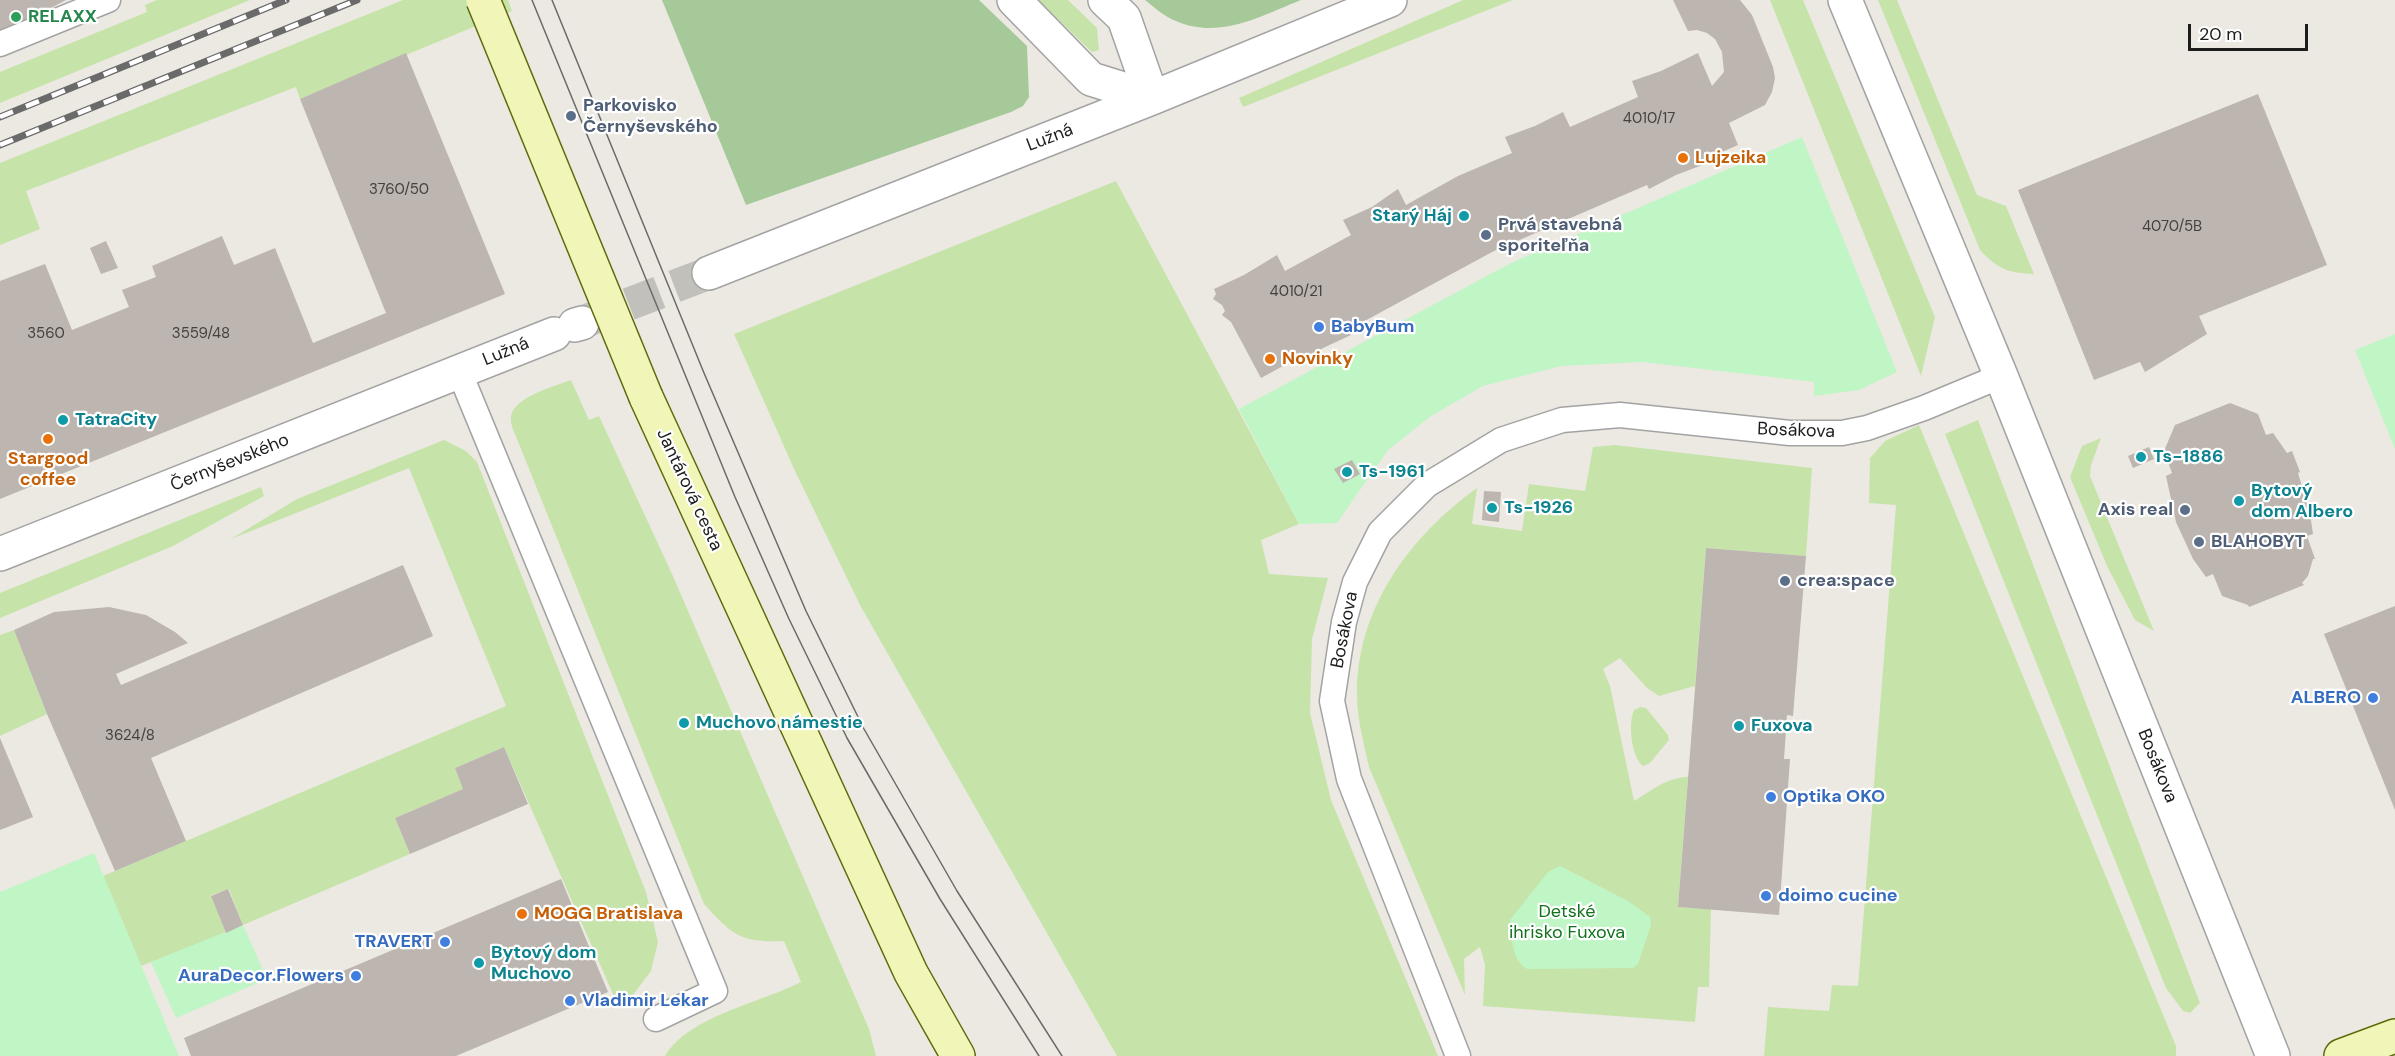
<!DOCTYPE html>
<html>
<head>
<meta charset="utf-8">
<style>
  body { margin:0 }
  #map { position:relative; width:2395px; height:1056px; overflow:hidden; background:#ece9e2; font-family:"DM Sans",sans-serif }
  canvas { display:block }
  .scale { position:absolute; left:2188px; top:24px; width:120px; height:27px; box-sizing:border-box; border:3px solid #1c1c1c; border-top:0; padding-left:8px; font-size:18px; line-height:21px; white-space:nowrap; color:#1c1c1c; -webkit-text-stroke:4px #fff; paint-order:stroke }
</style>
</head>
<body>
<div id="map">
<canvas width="2395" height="1056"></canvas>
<div class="scale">20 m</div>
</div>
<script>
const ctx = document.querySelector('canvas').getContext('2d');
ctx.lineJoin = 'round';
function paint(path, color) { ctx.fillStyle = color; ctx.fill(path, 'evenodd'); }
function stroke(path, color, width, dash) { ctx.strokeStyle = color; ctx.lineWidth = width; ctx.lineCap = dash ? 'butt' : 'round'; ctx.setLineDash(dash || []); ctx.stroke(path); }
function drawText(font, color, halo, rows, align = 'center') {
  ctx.font = font + ' "DM Sans",sans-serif'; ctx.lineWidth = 4.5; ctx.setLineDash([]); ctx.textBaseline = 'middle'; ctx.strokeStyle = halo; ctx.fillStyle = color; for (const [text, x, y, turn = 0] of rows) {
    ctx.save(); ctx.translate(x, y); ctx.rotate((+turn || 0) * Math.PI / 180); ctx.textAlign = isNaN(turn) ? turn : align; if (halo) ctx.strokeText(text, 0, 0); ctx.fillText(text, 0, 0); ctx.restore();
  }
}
paint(new Path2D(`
  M157 0H250L0 103V72L147 12 145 5Z
  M403 0H508L512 11 300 99 296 87 26 191 40 229 0 245V163Z
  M1038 0H1068L1097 28 1099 50 1092 52Z
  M1463 0H1513L1243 107 1239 98Z
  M1770 0H1803L1935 317 1921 376Z
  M1878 0H1897L1977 195 2006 206 2034 274C2007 273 1998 269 1980 250Z
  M1116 181 1299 524 1261 540 1269 574 1328 578 1312 639 1310 713 1331 800 1438 1056H1117L860 605 795 471 734 334Z
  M571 380 589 420 599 416 672 574 869 1029 876 1056H665C689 1016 760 1003 801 982L784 941C741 943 732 935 704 904L517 439C514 432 510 424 511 416 514 397 555 386 571 380Z
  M1978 420 2200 1003 2190 1013 2183 1011 2166 988 1945 434Z
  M1919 425 2176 1046V1056H1764L1768 1007 1829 1011 1832 985 1858 986 1896 505 1869 503 1870 458 1885 441Z
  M2101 438 2091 465 2090 476 2154 631 2135 620 2107 566 2070 477 2082 446Z
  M444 440 466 451 477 462 646 892 658 942 651 971 633 995 617 1003 504 747 455 768 463 789 395 818 410 854 243 925 229 889 211 895 226 933 141 966 103 876 506 706 409 468 231 539 297 499Z
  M1615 445 1812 468 1806 556 1706 548 1695 686 1659 696 1647 688 1620 658 1603 669 1610 686 1634 801C1653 790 1665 778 1688 777L1678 907 1711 909 1709 987H1698L1695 1022 1483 1006 1485 965 1480 947 1464 959 1465 995 1369 767C1364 744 1357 719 1357 695 1356 609 1410 536 1477 488L1472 524 1522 531 1529 484 1585 491 1593 447Z
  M261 487 264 496 173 546 0 618V593Z
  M14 630 47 714 0 736V635Z
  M1640 707 1646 708 1668 735 1669 740 1650 763 1643 766C1631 757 1628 723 1634 710Z`), '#c6e4aa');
paint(new Path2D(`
  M662 0H979L1027 46 1029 97 1023 106 1011 112 746 205Z
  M1145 0H1301C1261 16 1219 40 1176 21 1165 17 1154 7 1145 0Z`), '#a6c999');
paint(new Path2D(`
  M1802 137 1897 372 1859 390 1814 396V382L1643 362 1561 366 1483 386 1431 416 1388 450 1337 523 1299 524 1239 409 1511 263Z
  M2395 334V449L2355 350Z
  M94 853 179 1056H0V892Z
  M1560 866 1628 901 1650 917 1651 925 1638 964 1633 968 1527 969C1511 959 1512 938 1510 920L1548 872Z
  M243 925 267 979 176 1018 151 962Z`), '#c0f5c5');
paint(new Path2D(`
  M0 0H66L0 35Z
  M1673 0H1740L1752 15 1773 67 1775 78 1772 92 1765 105 1729 123 1738 145 1704 160 1705 164 1676 175 1649 189 1647 185 1494 251 1348 330 1351 335 1323 348 1297 365 1294 360 1261 378 1231 322 1222 315 1225 311 1222 305 1213 299 1216 294 1214 289 1244 275 1277 255 1285 271 1351 235 1343 220 1372 207 1395 191 1398 189 1406 205 1458 176 1512 153 1505 137 1535 126 1563 112 1570 127 1638 97 1632 81 1661 71 1698 53 1712 86 1724 72 1722 52 1715 39 1707 33 1697 30 1688 31Z
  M406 53 505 294 0 499V281L45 264 72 330 129 307 122 290 156 277 152 266 222 236 234 265 275 248 313 343 386 313 300 99Z
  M2258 94 2327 265 2199 316 2207 334 2145 372 2140 362 2094 380 2018 190Z
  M106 241 118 268 101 274 90 248Z
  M2230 403 2258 414 2266 435 2273 433 2287 453 2292 451 2300 472 2298 473 2310 513 2313 534 2307 536 2315 559H2313L2308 576 2302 583 2304 585 2249 607 2248 605 2222 596 2213 574 2206 577 2193 559 2176 522 2166 476 2172 473 2164 451 2175 425Z
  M2149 447 2154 459 2133 468 2128 456Z
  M1352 460 1360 474 1343 483 1334 469Z
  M1484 491 1501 492 1499 522 1482 520Z
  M1706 548 1806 556 1793 716 1787 715 1784 759H1790L1779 915 1678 907Z
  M403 565 433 636 151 758 186 841 115 871 47 714 14 630 54 612 109 607 146 615 175 632 188 643 116 674 121 685Z
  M2395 606V810L2324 634Z
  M0 738 33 817 0 830Z
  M504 747 528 804 410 854 395 818 463 789 455 768Z
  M561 879 608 992 456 1056H191L184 1038Z
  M228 889 243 925 226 933 211 896Z`), '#bdb5af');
stroke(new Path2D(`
  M583 322 709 273`), '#c2c0ba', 33, [33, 16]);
const lane = new Path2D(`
  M0 44 108 0
  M459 371 715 991 656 1019
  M1458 1056 1349 779 1332 701 1344 622 1355 582 1380 532 1427 485 1501 440 1562 420 1620 415 1790 433H1842L1867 428 1924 408 2001 376`);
const street = new Path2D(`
  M1014 0 1091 79 1152 98
  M1105 0 1124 18 1152 98
  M1845 0 2001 376 2273 1056
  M709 273 1152 98 1390 0
  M575 325 582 323
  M0 554 554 334`);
const secondary = new Path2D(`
  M646 397 911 973 958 1056
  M2341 1056 2395 1036`);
stroke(lane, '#a3a3a3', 27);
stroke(street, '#a3a3a3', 36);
stroke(secondary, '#5e6a0b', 36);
stroke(lane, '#fff', 24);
stroke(street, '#fff', 33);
stroke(secondary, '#f1f5b7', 33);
stroke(new Path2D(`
  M532 0 735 497 789 619 847 738 940 899 1039 1056
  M552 0 704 373 806 611 864 729 957 891 1062 1056`), '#6a6a6a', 1.5);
const rail = new Path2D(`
  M0 117 286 0
  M0 145 357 0`);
stroke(rail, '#6a6a6a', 7);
stroke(rail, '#fff', 4.5, [14]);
const secondaryBridge = new Path2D(`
  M483 0 646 397`);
stroke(secondaryBridge, '#5e6a0b', 36, []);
stroke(secondaryBridge, '#f1f5b7', 33);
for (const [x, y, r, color] of [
  [16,17,6,"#2e9e5b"],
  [571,116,6,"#5c6f8a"],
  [1683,158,6,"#e8710a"],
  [1464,216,6,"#0f9aa8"],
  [1486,235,6,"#5c6f8a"],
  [1319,327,6,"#3f7fe0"],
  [1270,359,6,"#e8710a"],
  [63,420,6,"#0f9aa8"],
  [48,439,6,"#e8710a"],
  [2141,457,6,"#0f9aa8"],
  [1347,472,6,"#0f9aa8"],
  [2239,501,6,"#0f9aa8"],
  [1492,508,6,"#0f9aa8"],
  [2185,510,6,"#5c6f8a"],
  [2199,542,6,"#5c6f8a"],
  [1785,581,6,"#5c6f8a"],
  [2373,698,6,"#3f7fe0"],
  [684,723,6,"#0f9aa8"],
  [1739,726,6,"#0f9aa8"],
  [1771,797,6,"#3f7fe0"],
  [1766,896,6,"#3f7fe0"],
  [522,914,6,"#e8710a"],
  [445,942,6,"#3f7fe0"],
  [479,963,6,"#0f9aa8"],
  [356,976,6,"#3f7fe0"],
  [570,1001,6,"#3f7fe0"]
]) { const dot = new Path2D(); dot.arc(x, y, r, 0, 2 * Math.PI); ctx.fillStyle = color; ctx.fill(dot); stroke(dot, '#fff', 2); }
drawText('15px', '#444241', null, [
  ["4010/17",1649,119],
  ["3760/50",399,190],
  ["4070/5B",2172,227],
  ["4010/21",1296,292],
  ["3560",46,334],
  ["3559/48",201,334],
  ["3624/8",130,736]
]);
drawText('bold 18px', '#27864d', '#fff', [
  ["RELAXX",28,17]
], 'left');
drawText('bold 18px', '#4e5e75', '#fff', [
  ["Parkovisko",583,106],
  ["Černyševského",583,127],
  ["Prvá stavebná",1498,225],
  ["sporiteľňa",1498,246],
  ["Axis real",2173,510,"right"],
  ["BLAHOBYT",2211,542],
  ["crea:space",1797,581]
], 'left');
drawText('18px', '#1c1c1c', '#fff', [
  ["Lužná",1050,138,-21],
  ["Lužná",506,352,-22],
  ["Bosákova",1796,431,2],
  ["Černyševského",230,463,-22],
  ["Jantárová cesta",689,490,65],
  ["Bosákova",1345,630,-79],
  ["Bosákova",2157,766,68]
]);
drawText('bold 18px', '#c56008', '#fff', [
  ["Lujzeika",1695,158],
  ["Novinky",1282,359],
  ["Stargood",48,459,"center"],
  ["coffee",48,480,"center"],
  ["MOGG Bratislava",534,914]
], 'left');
drawText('bold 18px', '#0d838f', '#fff', [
  ["Starý Háj",1452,216,"right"],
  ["TatraCity",75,420],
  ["Ts-1886",2153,457],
  ["Ts-1961",1359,472],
  ["Bytový",2251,491],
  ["dom Albero",2251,512],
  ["Ts-1926",1504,508],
  ["Muchovo námestie",696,723],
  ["Fuxova",1751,726],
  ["Bytový dom",491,953],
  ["Muchovo",491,974]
], 'left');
drawText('bold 18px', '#366cbe', '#fff', [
  ["BabyBum",1331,327],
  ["ALBERO",2361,698,"right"],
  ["Optika OKO",1783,797],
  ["doimo cucine",1778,896],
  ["TRAVERT",433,942,"right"],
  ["AuraDecor.Flowers",344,976,"right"],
  ["Vladimir Lekar",582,1001]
], 'left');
drawText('18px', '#12711b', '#fff', [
  ["Detské",1567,912],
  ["ihrisko Fuxova",1567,933]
]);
</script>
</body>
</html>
